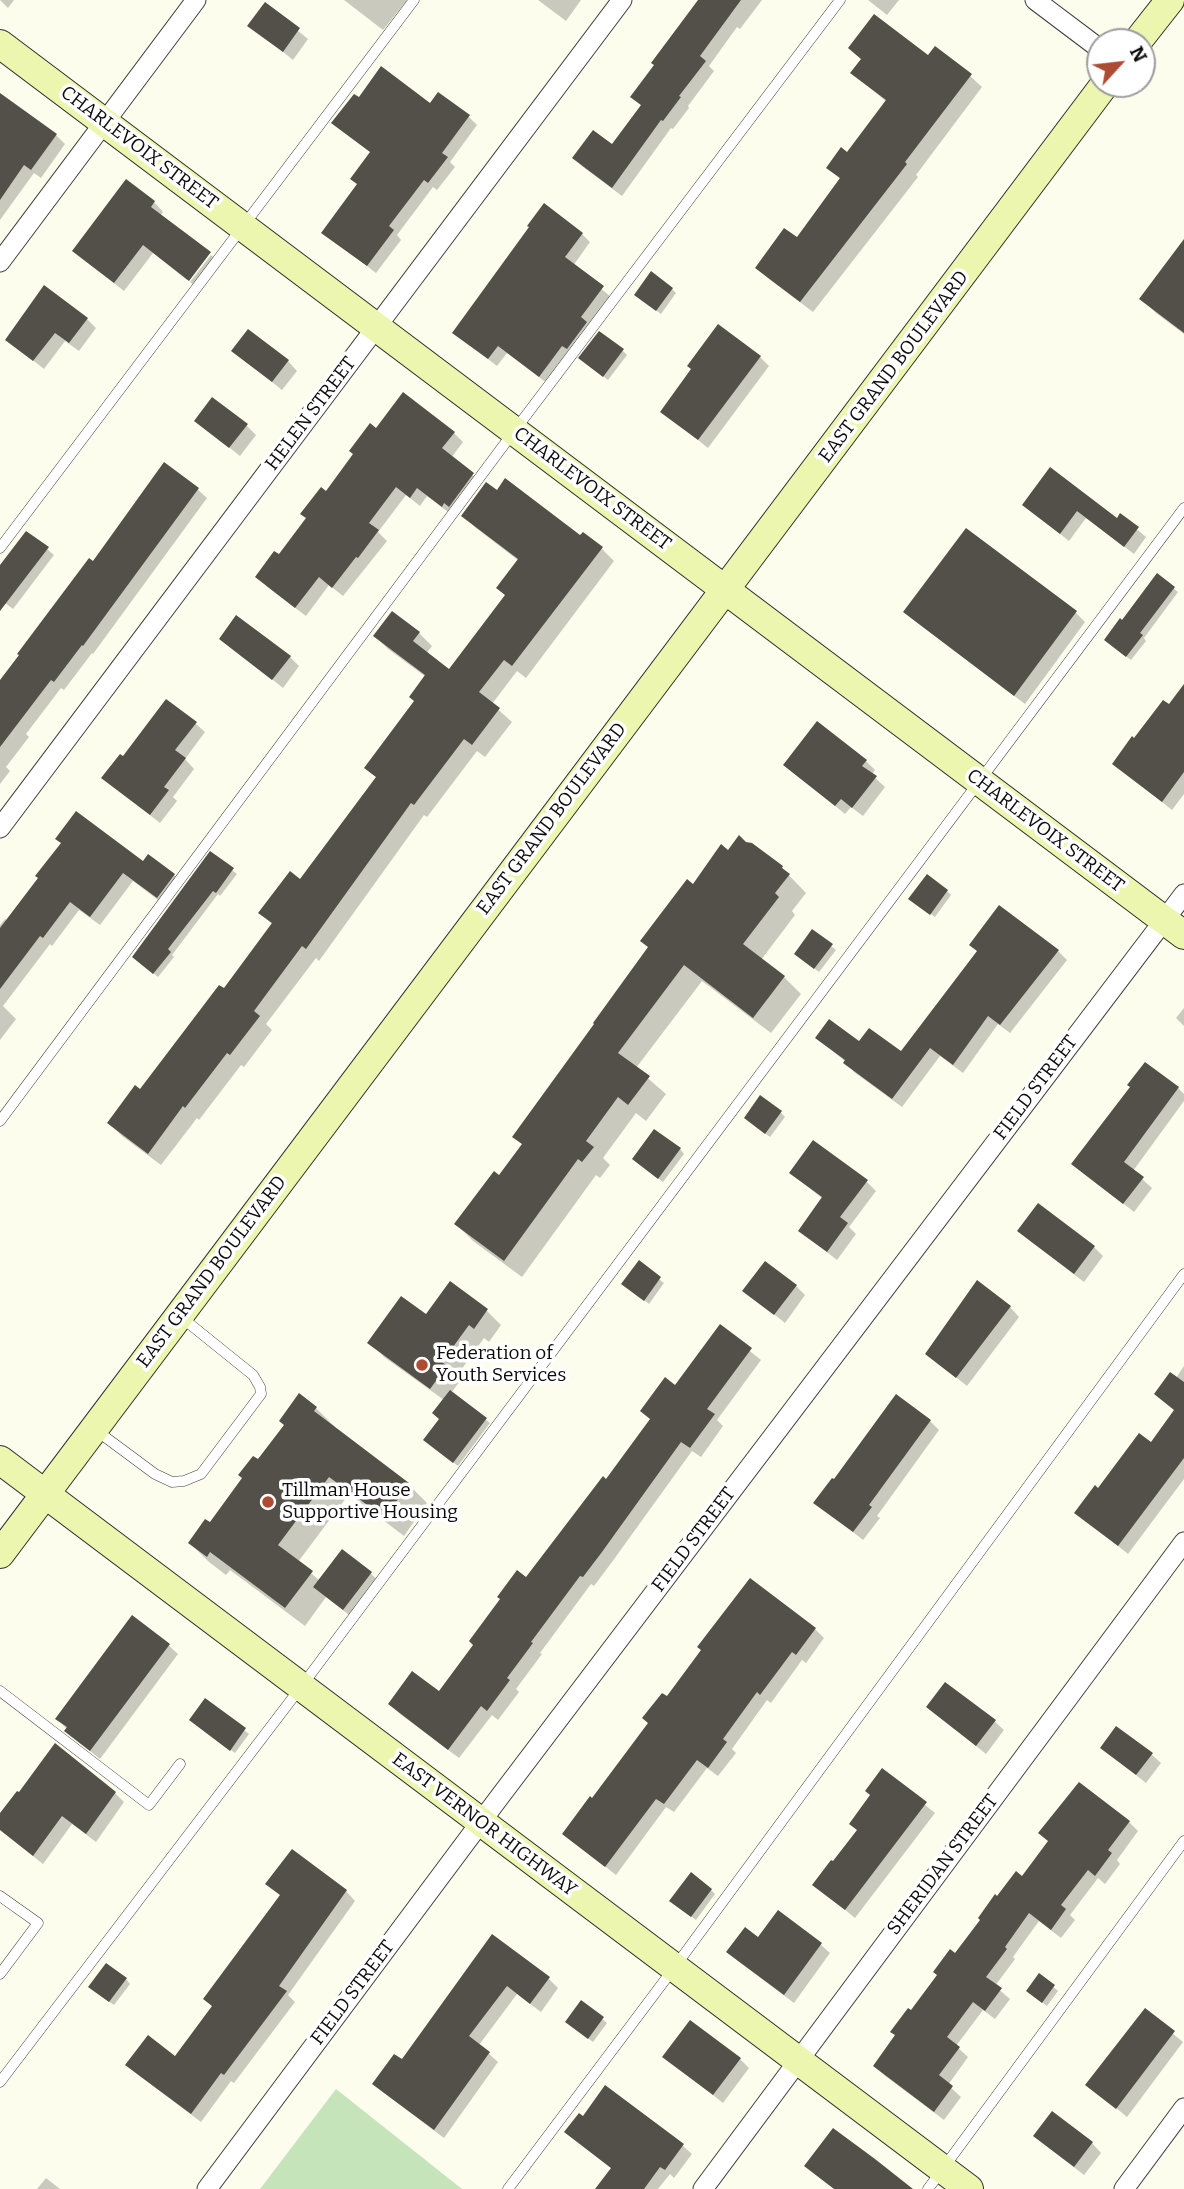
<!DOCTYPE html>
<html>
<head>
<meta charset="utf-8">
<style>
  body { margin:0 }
  #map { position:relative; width:1184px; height:2189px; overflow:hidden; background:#fcfded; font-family:Bitter,serif }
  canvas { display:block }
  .north { position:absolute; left:1086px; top:28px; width:70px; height:70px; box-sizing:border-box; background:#fff; border:2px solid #9e9e9e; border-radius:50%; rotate:63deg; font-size:19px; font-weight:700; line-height:28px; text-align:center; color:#0c0c0c }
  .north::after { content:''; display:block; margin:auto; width:24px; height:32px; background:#ad4b33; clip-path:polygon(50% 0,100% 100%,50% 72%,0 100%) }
</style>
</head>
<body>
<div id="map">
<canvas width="1184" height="2189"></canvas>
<div class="north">N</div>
</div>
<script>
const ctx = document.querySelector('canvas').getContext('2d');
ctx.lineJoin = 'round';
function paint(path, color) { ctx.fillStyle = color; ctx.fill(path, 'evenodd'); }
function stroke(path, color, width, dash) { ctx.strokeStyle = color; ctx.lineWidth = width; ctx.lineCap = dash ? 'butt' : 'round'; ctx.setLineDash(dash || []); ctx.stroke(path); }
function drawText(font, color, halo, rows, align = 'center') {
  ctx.font = font + ' Bitter,serif'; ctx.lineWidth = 7; ctx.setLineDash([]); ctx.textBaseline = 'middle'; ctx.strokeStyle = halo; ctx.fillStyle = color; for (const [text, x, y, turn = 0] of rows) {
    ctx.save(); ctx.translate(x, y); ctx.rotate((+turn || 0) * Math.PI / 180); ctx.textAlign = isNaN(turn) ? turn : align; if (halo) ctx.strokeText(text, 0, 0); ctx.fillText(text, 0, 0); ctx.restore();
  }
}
paint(new Path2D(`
  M336 2089 462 2189H260Z`), '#c6e4ba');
paint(new Path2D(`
  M0 0H14L8 8Z
  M344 0H407L383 30Z
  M538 0H581L566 21Z
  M701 0H762L740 29 737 27 709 66 714 71 688 106 689 108 673 129 671 128 622 196 583 167 574 158 612 146 642 106 632 97Z
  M868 0H899L887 15Z
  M265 4 308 39 293 60 250 25Z
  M850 48 928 58 970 76 982 87 916 175 918 177 813 312 769 279 757 268 797 239 841 180 829 167 848 154 887 102 852 73 862 60Z
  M0 95 56 135 65 144 41 178 34 173 0 220Z
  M359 100 431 105 469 117 477 125 450 162 455 167 437 190 433 187 397 235 401 240 376 273 323 232 358 185 372 153 334 123Z
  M154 202 163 212 160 216 208 252 187 280 153 253 124 291 84 260Z
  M582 234 590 242 573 266 610 296 548 384 507 353 497 366 454 333Z
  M1184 241V334L1156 313 1141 298Z
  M211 255 219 263 199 289 190 282Z
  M672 289 676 293 661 314 640 299Z
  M87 319 96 328 79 351 65 341 44 369 7 340Z
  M233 351 288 361 297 371 282 390Z
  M623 351 627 355 608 380 585 362Z
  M760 357 769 366 708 448 663 412Z
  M196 421 247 426 256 435 240 456Z
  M376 430 454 433 463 442 451 458 482 483 459 514 454 511 452 515 427 496 420 506 406 495 378 532 387 541 343 596 329 585 306 616 266 586 279 557Z
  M1050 470 1117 520 1120 515 1146 537 1134 554 1086 518 1069 541 1024 505Z
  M197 489 207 498 93 654 92 653 64 690 61 688 26 734 29 737 6 767 10 771 0 784V682L93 564Z
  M463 515 580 538 601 548 614 561 526 678 517 671 492 704 512 722 485 757 477 751 427 817 424 815 319 961 316 958 266 1024 272 1030 244 1067 241 1065 199 1120 197 1118 161 1165 122 1136 109 1123 141 1092 224 990 273 925 260 913 301 881 378 779 366 767 416 702 426 677 388 649 375 636 419 633 432 646 426 654 450 672 507 596 519 561 476 528Z
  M966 530 1076 613 1085 622 1025 704 915 621 905 612Z
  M47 549 54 555 13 609 0 599V568Z
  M1157 576 1178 592 1144 638 1146 641 1131 660 1110 644 1122 622Z
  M221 638 290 657 299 666 283 688Z
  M1184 687V794L1172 810 1114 764 1169 707Z
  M195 723 205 732 185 759 194 769 173 797 177 801 160 823 103 778 123 758Z
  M866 761 875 770 872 775 885 787 863 816 851 807 845 814 785 765Z
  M729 852 782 868 806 893 792 911 795 915 761 960 784 977 801 994 771 1033 702 981 636 1068 666 1094 646 1121 636 1113 603 1158 610 1165 600 1178 596 1175 522 1277 473 1241 456 1224 500 1177 523 1145 693 886Z
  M143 864 174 875 182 884 166 906 133 881 100 925 79 910 52 946 50 944 3 1006 16 1019 0 1040V925L5 919 8 921Z
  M232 870 237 874 220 896 218 894 172 955 174 957 158 977 138 961Z
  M947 891 951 895 935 917 915 903Z
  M813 932 836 950 819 972 801 958Z
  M1058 951 1067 960 1010 1033 998 1024 963 1073 940 1056 902 1107 854 1072 846 1062 817 1038 902 1054Z
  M1184 1008V1026L1176 1018Z
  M1178 1088 1184 1094V1101L1133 1171 1152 1188 1134 1212 1073 1164Z
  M781 1113 785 1117 770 1137 750 1122Z
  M680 1149 684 1154 663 1182 638 1163Z
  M791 1173 866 1181 876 1191 849 1227 856 1234 837 1260 800 1231 823 1199Z
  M1019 1231 1094 1247 1103 1256 1084 1282 1029 1240Z
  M639 1263 664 1283 649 1304 628 1288Z
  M450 1284 487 1311 501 1325 489 1342 484 1338 456 1377 460 1381 451 1393 490 1423 458 1466 429 1444 441 1419 444 1400 384 1357 370 1342 426 1317Z
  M796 1286 805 1295 785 1323 745 1291Z
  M1010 1307 1019 1317 967 1386 927 1354Z
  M720 1327 761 1360 717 1420 723 1426 701 1457 692 1451 612 1562 594 1586 591 1584 540 1653 542 1654 516 1689 519 1692 498 1720 492 1715 459 1758 400 1714 390 1704 439 1694 527 1580 607 1481Z
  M1184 1366V1479L1128 1554 1077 1513 1099 1490 1151 1444 1176 1411 1156 1394 1176 1378Z
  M316 1408 335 1427 334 1428 408 1484 427 1503 404 1536 349 1494 298 1562 320 1581 370 1573 380 1582 353 1618 326 1597 305 1626 230 1570 226 1575 209 1562 190 1543 210 1525 258 1462Z
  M930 1421 939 1430 877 1516 880 1518 863 1540 816 1503Z
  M815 1629 824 1638 806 1663 802 1660 771 1703 767 1700 732 1749 736 1753 718 1776 707 1768 674 1812 666 1807 616 1875 564 1834 592 1800 667 1699Z
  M168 1645 178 1654 100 1759 76 1740 57 1718Z
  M206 1700 249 1734 235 1753 195 1724Z
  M928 1707 994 1721 1004 1730 986 1754Z
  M1102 1748 1151 1754 1161 1763 1146 1783Z
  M883 1771 935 1813 855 1918 815 1885 834 1864 858 1831Z
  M115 1793 124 1802 96 1842 72 1824 43 1864 0 1830V1816Z
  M1129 1822 1138 1831 1117 1860 1120 1864 1105 1884 1098 1878 1070 1915 1075 1920 1061 1938 1039 1921 1013 1957 1015 1959 995 1986 1010 1999 995 2019 983 2010 956 2046 968 2057 948 2085 961 2097 944 2120 884 2075 875 2065 911 2012 997 1898 1022 1879Z
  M268 1884 346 1891 355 1901 288 1995 295 2002 234 2083 231 2081 201 2122 137 2074 128 2065 175 2058 213 2007 282 1897Z
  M711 1890 715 1894 696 1920 676 1905Z
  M493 1936 549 1979 558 1988 541 2012 517 1994 479 2045 498 2062 444 2138 384 2093 374 2083 402 2062Z
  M758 1939 820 1944 830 1953 794 2003 738 1961 728 1952Z
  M1040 1975 1058 1991 1047 2006 1032 1995Z
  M126 1979 130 1984 114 2005 94 1991Z
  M582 2003 607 2023 593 2042 572 2026Z
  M1145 2011 1183 2042 1127 2117 1088 2085Z
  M665 2057 740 2059 749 2068 723 2103Z
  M606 2088 683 2146 692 2154 674 2178 670 2174 658 2189H597L612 2169 566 2132 583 2119Z
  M1092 2143 1101 2153 1084 2175 1045 2145Z
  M46 2178 60 2189H37Z`), '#0003');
paint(new Path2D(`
  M698 0H741L700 56 706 61 679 96 681 97 663 121 661 120 612 188 572 158 593 130 612 144 641 105 630 97 654 65 651 63Z
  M265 2 300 28 283 52 247 26Z
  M874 14 928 55 935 46 972 74 905 162 907 164 800 302 755 268 784 228 797 237 840 178 826 168 841 147 847 152 886 100 850 73 861 59 848 48Z
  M381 66 430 103 438 92 470 115 442 153 448 157 428 183 424 180 389 226 394 230 367 266 321 233 357 184 350 179 370 152 331 123 354 94 359 97Z
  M0 93 57 134 31 170 24 165 0 200Z
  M126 179 155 201 151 207 211 252 189 281 143 245 114 283 72 251Z
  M544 203 583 233 565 257 604 286 581 317 587 322 567 349 562 346 539 377 498 346 488 359 452 333 529 227 527 226Z
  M1184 239V333L1139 299Z
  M651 271 673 288 656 311 634 295Z
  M44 285 88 318 69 343 55 333 33 361 5 340Z
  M718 324 761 356 698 440 660 412 691 369 687 366Z
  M248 329 289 360 272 382 231 351Z
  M599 331 624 349 603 377 578 358Z
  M403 392 455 432 442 448 474 473 449 507 444 503 442 507 417 488 410 498 396 487 369 523 379 530 358 558 356 557 332 588 319 577 295 608 255 577 274 551 279 554 306 518 300 514 321 487 326 491 353 454 349 451 370 423 376 428Z
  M212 397 248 424 229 448 194 421Z
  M164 462 199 488 83 646 82 645 54 682 51 680 0 747V680L19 655 17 654 89 558 93 561Z
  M1050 467 1117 518 1120 513 1139 527 1124 547 1077 511 1060 534 1022 505Z
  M505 478 580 535 583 532 603 547 512 666 504 660 479 692 500 708 472 745 464 739 414 805 411 803 306 949 302 946 254 1011 260 1016 230 1055 227 1053 185 1108 183 1106 148 1154 107 1123 135 1085 140 1089 219 985 224 988 272 923 258 913 290 871 300 879 376 777 364 768 414 701 409 697 425 675 373 636 392 611 420 632 413 641 449 669 505 595 496 588 518 559 461 516 486 482 497 490Z
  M966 528 1077 611 1014 696 903 612Z
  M26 531 49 547 0 611V565Z
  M1157 573 1175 587 1140 633 1143 635 1126 657 1104 640 1120 618 1122 620Z
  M236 615 291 656 272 680 219 639Z
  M1184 684V772L1162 802 1112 764 1132 736 1134 738 1163 700 1169 704Z
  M166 699 197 722 175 750 186 758 164 787 169 790 150 815 101 778 120 754 123 756Z
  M817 721 867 760 862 766 877 776 852 808 841 799 835 806 783 765Z
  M76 811 143 861 148 854 175 874 157 898 123 873 90 917 70 902 43 938 40 936 0 989V928L38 878 35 876 61 843 55 839Z
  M739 835 746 842 752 843 783 866 782 868 790 874 775 893 779 897 743 944 785 976 753 1018 684 965 618 1053 650 1076 628 1105 618 1097 586 1141 594 1147 582 1162 578 1159 504 1261 454 1224 494 1171 499 1175 522 1144 512 1137 594 1024 593 1023 648 947 640 941 687 879 693 884 721 844 728 850Z
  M210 851 234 868 216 893 213 891 168 949 171 952 153 974 132 957Z
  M927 874 948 890 930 915 908 899Z
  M999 905 1059 950 1000 1025 988 1016 953 1065 930 1048 892 1099 843 1063 845 1060 815 1038 829 1019 859 1041 869 1028 901 1051 977 951 969 945Z
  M812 929 833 944 814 969 794 954Z
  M1145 1062 1179 1087 1124 1162 1144 1177 1123 1204 1071 1164 1130 1087 1127 1085Z
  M760 1095 782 1111 765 1134 744 1118Z
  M654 1129 681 1148 658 1179 632 1159Z
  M813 1140 868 1180 840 1217 848 1223 827 1252 798 1231 822 1197 789 1173Z
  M1038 1203 1095 1246 1074 1274 1017 1231Z
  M639 1260 661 1277 644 1301 621 1284Z
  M765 1261 797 1285 774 1315 742 1291Z
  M977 1280 1011 1306 956 1378 925 1354Z
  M450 1281 488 1309 474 1329 469 1325 442 1362 447 1366 430 1389 367 1343 401 1296 426 1314Z
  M720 1324 752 1348 707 1409 715 1414 690 1448 681 1442 602 1552 583 1577 580 1576 531 1642 533 1643 507 1678 510 1680 487 1711 481 1706 448 1750 388 1704 412 1671 439 1691 473 1645 469 1641 500 1599 497 1597 517 1570 526 1577 603 1476 606 1479 650 1419 640 1411 665 1377 675 1385Z
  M1170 1372 1184 1382V1458L1118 1546 1074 1513 1095 1485 1098 1488 1139 1433 1151 1442 1174 1410 1154 1394Z
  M450 1390 487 1418 453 1463 423 1440 439 1419 432 1413Z
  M299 1393 317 1407 314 1411 409 1483 385 1518 329 1477 278 1545 313 1571 285 1608 210 1552 207 1557 188 1543 205 1519 210 1522 242 1478 238 1475 253 1456 258 1459 284 1425 279 1421Z
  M896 1394 931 1420 869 1505 872 1507 853 1532 813 1503 832 1478 834 1479Z
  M342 1549 372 1572 343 1610 313 1587Z
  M750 1578 816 1628 796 1655 792 1652 760 1695 757 1692 723 1739 727 1742 708 1768 697 1760 664 1804 656 1799 605 1867 562 1834 590 1796 592 1798 648 1723 642 1718 662 1693 667 1696 701 1650 697 1647Z
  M132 1615 170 1644 90 1751 64 1731 67 1727 55 1719Z
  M945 1682 996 1720 976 1746 926 1707Z
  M205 1698 246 1728 230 1751 189 1720Z
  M1116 1726 1153 1753 1136 1775 1100 1748Z
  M55 1743 116 1792 86 1834 62 1816 33 1856 0 1830V1813L17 1791 19 1792Z
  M882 1768 927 1802 845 1910 812 1885 831 1860 833 1861 857 1830 849 1824 870 1795 865 1791Z
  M1079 1782 1130 1821 1108 1850 1112 1853 1095 1876 1088 1870 1061 1905 1066 1909 1051 1930 1029 1913 1005 1947 1007 1949 986 1977 1002 1988 985 2011 973 2002 947 2037 960 2047 939 2075 953 2086 934 2112 873 2066 895 2035 890 2032 908 2008 911 2010 937 1975 933 1972 950 1949 955 1953 980 1920 978 1918 995 1894 997 1896 1016 1871 1022 1876 1048 1841 1038 1833Z
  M292 1849 347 1890 279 1986 287 1991 224 2075 221 2073 191 2114 125 2065 148 2035 175 2056 212 2006 203 1999 280 1895 265 1884Z
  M691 1872 712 1889 691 1917 669 1901Z
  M778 1910 822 1943 784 1995 726 1952 745 1927 758 1937Z
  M492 1934 550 1977 530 2004 507 1986 469 2036 490 2052 434 2130 372 2084 394 2054 402 2059Z
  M106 1963 127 1978 109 2002 88 1987Z
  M1039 1973 1055 1985 1042 2003 1026 1991Z
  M581 2000 604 2017 588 2039 565 2022Z
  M1145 2008 1175 2031 1116 2109 1085 2085Z
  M690 2020 741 2058 713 2095 662 2057Z
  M605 2085 684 2144 665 2170 660 2167 644 2189H595L611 2168 564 2132 579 2113 583 2116Z
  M1052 2111 1093 2142 1074 2167 1033 2136Z
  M833 2128 875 2159 913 2189H834L804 2166Z`), '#535049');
const lane = new Path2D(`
  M0 548 414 0
  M0 1121 515 430 840 0
  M97 1431 155 1474 172 1482 184 1481 201 1474 261 1394 260 1387 253 1375 181 1317
  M0 1691 149 1805 180 1764
  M0 1896 38 1923 0 1974
  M0 2082 301 1687 1184 508
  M508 2189 674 1968 1184 1274
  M928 2189 1184 1841`);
const street = new Path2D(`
  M1035 0 1100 49
  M0 262 196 0
  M0 828 622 0
  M207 2189 498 1799 1184 894
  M703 2189 1184 1542
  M1124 2189 1184 2108`);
const secondary = new Path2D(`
  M1137 42 1170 0
  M0 44 1184 935
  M0 1460 969 2189
  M0 1554 1105 84`);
stroke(lane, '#3f3f3f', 11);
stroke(street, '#3f3f3f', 21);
stroke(secondary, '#2e2e2e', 30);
stroke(lane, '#fff', 10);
stroke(street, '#fff', 19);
stroke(secondary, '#edf6ae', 28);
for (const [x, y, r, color] of [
  [422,1365,7,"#ad4b33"],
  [268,1502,7,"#ad4b33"]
]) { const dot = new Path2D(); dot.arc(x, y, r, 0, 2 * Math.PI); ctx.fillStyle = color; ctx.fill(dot); stroke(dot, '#fff', 2.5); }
drawText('19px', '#0c0c0c', '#fff', [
  ["CHARLEVOIX STREET",139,148,37],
  ["EAST GRAND BOULEVARD",894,367,-53],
  ["HELEN STREET",311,414,-53],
  ["CHARLEVOIX STREET",592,489,37],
  ["EAST GRAND BOULEVARD",552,819,-53],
  ["CHARLEVOIX STREET",1045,831,37],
  ["FIELD STREET",1036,1088,-53],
  ["EAST GRAND BOULEVARD",212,1272,-53],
  ["FIELD STREET",694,1540,-53],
  ["EAST VERNOR HIGHWAY",484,1825,37],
  ["SHERIDAN STREET",943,1865,-53],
  ["FIELD STREET",353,1993,-53]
]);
drawText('19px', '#0c0c0c', '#fff', [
  ["Federation of",436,1354],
  ["Youth Services",436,1376],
  ["Tillman House",282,1491],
  ["Supportive Housing",282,1513]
], 'left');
</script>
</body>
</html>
